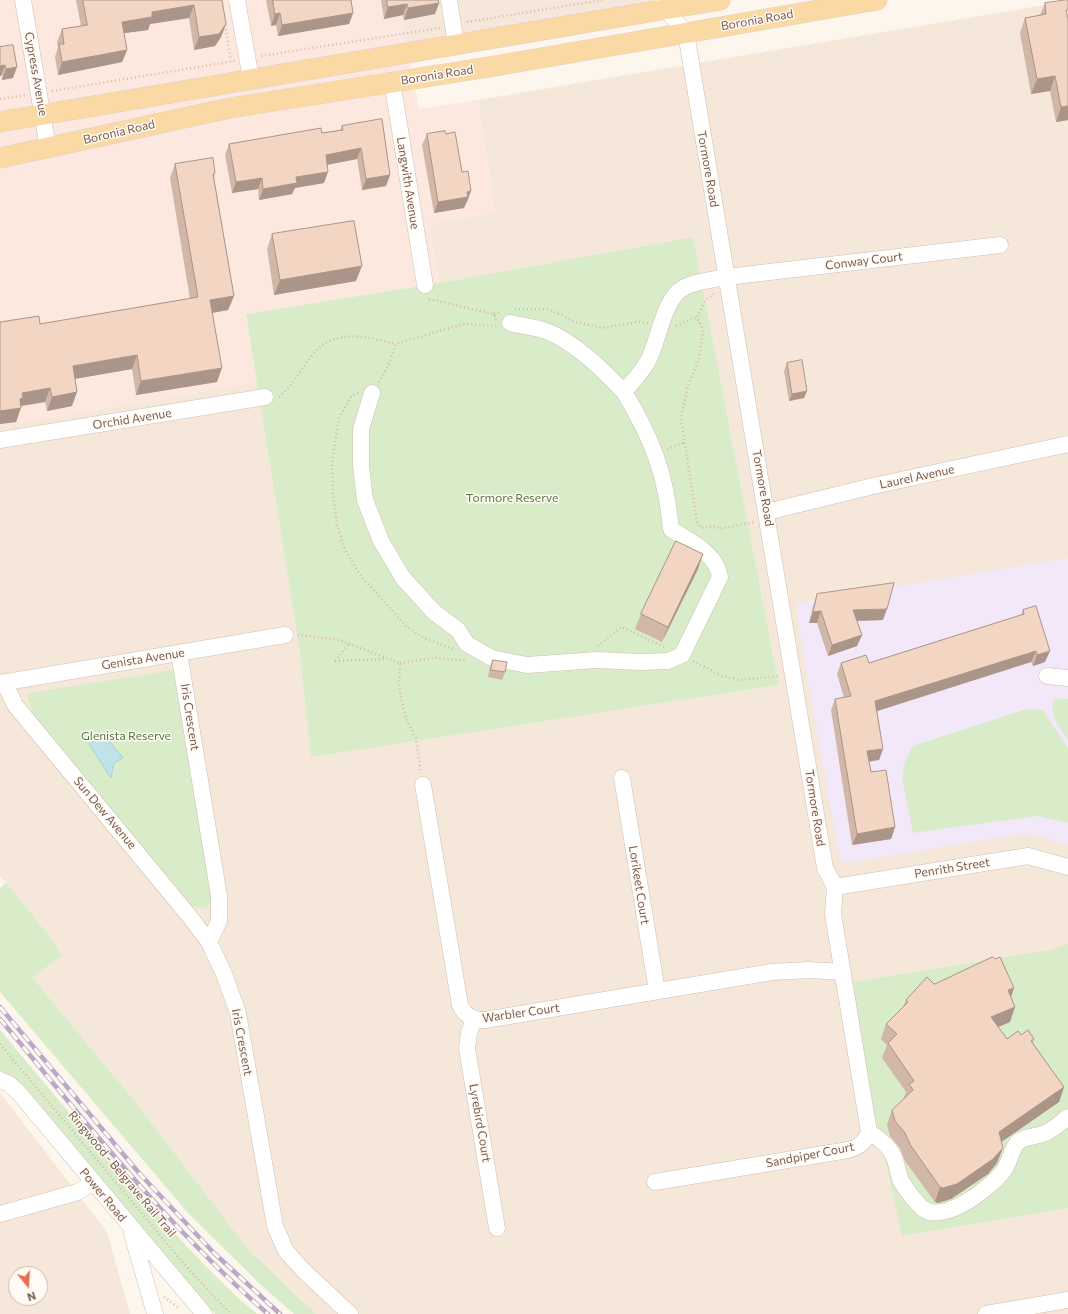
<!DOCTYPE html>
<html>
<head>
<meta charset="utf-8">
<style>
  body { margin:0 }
  #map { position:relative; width:1068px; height:1314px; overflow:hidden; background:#fdf6ec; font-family:Commissioner,sans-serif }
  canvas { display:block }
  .north { position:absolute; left:8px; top:1266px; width:40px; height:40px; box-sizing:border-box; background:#fffaf3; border:1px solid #cabbb1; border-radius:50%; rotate:162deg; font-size:11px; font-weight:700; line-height:16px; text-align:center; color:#7a5c4d }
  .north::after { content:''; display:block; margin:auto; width:14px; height:18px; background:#e76f51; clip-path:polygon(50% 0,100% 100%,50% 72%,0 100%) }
</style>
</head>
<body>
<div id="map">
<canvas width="1068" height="1314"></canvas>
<div class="north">N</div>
</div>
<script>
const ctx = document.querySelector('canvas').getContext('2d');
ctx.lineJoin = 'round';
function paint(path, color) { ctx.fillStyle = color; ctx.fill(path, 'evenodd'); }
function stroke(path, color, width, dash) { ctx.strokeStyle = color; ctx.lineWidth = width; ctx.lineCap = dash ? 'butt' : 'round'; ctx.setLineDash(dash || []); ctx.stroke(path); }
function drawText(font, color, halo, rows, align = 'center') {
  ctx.font = font + ' Commissioner,sans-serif'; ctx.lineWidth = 3; ctx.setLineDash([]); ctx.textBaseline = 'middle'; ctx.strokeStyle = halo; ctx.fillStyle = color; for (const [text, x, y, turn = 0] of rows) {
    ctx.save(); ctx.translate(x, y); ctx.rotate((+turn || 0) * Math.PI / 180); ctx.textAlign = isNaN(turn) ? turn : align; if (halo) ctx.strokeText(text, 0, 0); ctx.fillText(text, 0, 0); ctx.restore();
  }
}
paint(new Path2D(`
  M399 0H720L408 52Z
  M1068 1V1314H316L248 1249 133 1099 32 977 62 956 48 934 0 876V426L257 382 299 647 311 756 779 685 693 237 439 283 429 223 495 213 478 100Z
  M1 1094 107 1232 130 1314H0V1095ZM16 1274H40V1298H16Z`), '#f5e8da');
paint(new Path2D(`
  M0 0H399L419 109 478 100 495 213 429 223 439 283 246 314 257 382 0 426Z`), '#fde8e0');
paint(new Path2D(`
  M1068 558V845L1026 833 846 863 840 859 803 653 796 603Z`), '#f3e8fa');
paint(new Path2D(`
  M693 237 779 685 311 757 299 647 246 314 439 283Z
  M173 670 213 897 206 908 192 907 34 715 26 694Z
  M1054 698 1068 699V739C1058 724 1049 717 1054 698Z
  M1026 709 1043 710 1068 748V823L1037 816 913 833 902 777 905 761 913 746Z
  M6 883 48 934 62 956 32 977 133 1099 248 1249 316 1314H294L261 1285 188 1213 0 992V888Z
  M1068 944V1208L902 1236 846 983 1050 950Z
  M0 1030C53 1093 105 1157 160 1217 191 1251 222 1285 257 1314H215L206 1305 22 1084 11 1075 0 1071Z`), '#d8ecc9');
const water = new Path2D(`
  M105 736 123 758 114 763 111 778 89 744Z`);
paint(water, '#bfe3e8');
stroke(water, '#a5d3da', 1);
const minor = new Path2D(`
  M23 0 48 148
  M237 0 251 79
  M449 0 456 44
  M392 81 425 285
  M510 323C522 326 535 327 546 331 575 342 603 370 624 392
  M372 393 361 429V466L365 500 381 541 403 578 434 612 458 630 467 644 492 658 527 665 597 660 640 662 668 661 682 655 720 577C717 553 689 541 671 529 666 474 652 438 624 392 632 382 642 372 648 361 658 342 664 298 683 288 695 281 713 280 727 277L1000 245
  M0 440 265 397
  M767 512 873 486 1068 444
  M179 653 219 896V921L209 942 224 974 238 1013 275 1226 286 1251 303 1270 350 1314
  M1047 676 1068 678
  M4 682 15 705 190 917 209 942
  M0 683 285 635
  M622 778 657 991
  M423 785 460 1005C465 1016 473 1020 485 1020L772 972 809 970 843 972
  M835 887 1028 856 1068 867
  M474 1019 469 1033 467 1048 497 1228
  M0 1080 9 1084 19 1093 204 1314
  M869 1132C879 1138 889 1146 894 1157 897 1165 898 1173 901 1181 906 1190 913 1198 919 1205 939 1229 988 1189 1002 1173 1010 1163 1011 1150 1017 1143 1024 1136 1034 1137 1043 1134 1052 1131 1060 1123 1068 1117
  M655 1182 848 1150C859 1147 864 1143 869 1132L833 914 835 887 825 868 823 856 686 33 665 9 663 0
  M0 1214 78 1192 93 1182
  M132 1234 155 1314
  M986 1314 1068 1300`);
const major = new Path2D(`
  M0 122 720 0
  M0 158 230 108 489 67 877 0`);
stroke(minor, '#d1beb0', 17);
stroke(major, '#dad1cd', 21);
stroke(new Path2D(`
  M467 22 603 0
  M225 25 231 61
  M261 56 440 28
  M52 91 235 61
  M0 99 26 95
  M714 294 705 301 697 317 703 330 699 360 688 385 681 419 697 522 702 528 715 526 719 529 754 522
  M429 299 494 314 496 322
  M515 309H548L576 322 602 328 639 322 648 323
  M494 314 501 312
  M676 326 697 317
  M379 382 388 366 396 344 463 324 498 326
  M358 393 352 395 339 418 332 462 333 494 337 525 345 550 360 575 406 626 424 638 453 649
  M279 397C294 385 302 367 314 353 335 328 368 337 396 344
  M667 449 685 442
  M298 635 339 640 400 663 399 685 402 702 406 718 416 739 421 773
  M598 646 622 627 664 647
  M335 661 386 659
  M335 661 349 644
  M693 661 722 676 739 680 780 676
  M400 663 436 658 467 661
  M0 1044 190 1271 231 1314
  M164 1297 179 1308`), '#d9b8a5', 2.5, [1, 3]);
stroke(minor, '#fff', 16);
stroke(major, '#fbd9a5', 20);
const rail = new Path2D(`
  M0 1007 139 1173 214 1253 280 1314
  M0 1019C85 1121 167 1227 268 1314`);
stroke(rail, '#b9a8c9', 4.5);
stroke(rail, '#fffaf3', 3, [9]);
paint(new Path2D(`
  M76 0H222L226 24 221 37 215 46 194 50 189 18 150 24 148 30 124 33 127 50 122 62 58 75 55 57 58 47 57 42 62 29 81 26Z
  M266 0H351L353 13 349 24 278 36 276 25 271 26Z
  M381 0H438L439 3 435 14 404 20 403 15 384 19Z
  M1045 3 1068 120 1056 122 1050 91 1031 94 1020 33 1025 18 1040 15Z
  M0 47 13 78 2 80Z
  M342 126 390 175 386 186 362 190 357 159 327 165 324 183 295 188 292 194 259 200 258 189 232 193 225 155 229 144 322 133 340 130Z
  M427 134H446L467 202 466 203 464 208 434 213 422 145Z
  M175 164 215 173 214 178 234 296 228 310 213 313 217 382 136 395 132 369 75 379 72 406 47 411 45 402 21 406 16 422 0 424V322L40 324 190 299 170 178Z
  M272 234 356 281 274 295 267 249Z
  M787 363 804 398 789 401 784 371Z
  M698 569 662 642 635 629 641 614Z
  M817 594 883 620 857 621 862 635 857 646 828 656 817 623H809L813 606Z
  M1023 610 1045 662 1033 666 1031 662 877 711 883 749 879 760 869 762 871 772 895 827 891 839 852 845 831 710 835 699 844 698 837 674 841 663H869L1021 615Z
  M493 660 505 672 502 680 488 677 490 667Z
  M934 984 1011 997 1010 1022 998 1027 1007 1039 1021 1035 1034 1039 1033 1043 1064 1087 1059 1102 1001 1142 997 1163 988 1174 951 1199 938 1203 935 1202 905 1161 900 1148 890 1136 887 1125 892 1110 903 1100 906 1092 882 1058 887 1045 881 1039 886 1024 903 1007 906 1000Z`), '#d1b7a8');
paint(new Path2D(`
  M439 3 435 14 404 20 408 8Z
  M407 4 403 15 384 19 388 7Z
  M194 5 189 18 150 24 148 30 118 34 122 22 152 12Z
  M280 13 276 25 271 26 275 14Z
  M353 13 349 24 278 36 282 25Z
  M226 24 221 37 215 46 194 50 199 37Z
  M127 50 122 62 58 75 62 62Z
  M5 65 1 76H0V66Z
  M17 67 13 78 2 80 6 69Z
  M1055 76 1050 91 1031 94 1037 79Z
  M1068 106V120L1056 122 1061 107Z
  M361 148 357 159 321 166 326 155Z
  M328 172 324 183 295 188 292 194 259 200 263 189 296 177Z
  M390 175 386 186 362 190 366 179Z
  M262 178 258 189 232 193 236 182Z
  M471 191 467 202 466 203 464 208 434 213 438 202Z
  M362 266 356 281 274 295 280 280Z
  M234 296 228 310 205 314 210 300Z
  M137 355 132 369 68 380 73 366Z
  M222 368 217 382 136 395 141 381Z
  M50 388 45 402 20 406 21 408 16 422 0 424V411L22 393Z
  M807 391 804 398 789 401 792 394Z
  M77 392 72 406 47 411 52 397Z
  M703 554 698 569 662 642 668 627Z
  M887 609 883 620 849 621 853 610Z
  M821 611 817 623H809L813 612Z
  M862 635 857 646 828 656 832 645Z
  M1036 651 1031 662 871 713 875 701Z
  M1050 651 1045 662 1033 666 1037 655Z
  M883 749 879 760 863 762 867 751Z
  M895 827 891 839 852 845 857 834Z
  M1014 988 1009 1003 1008 990Z
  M1015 1007 1010 1022 986 1032 991 1017Z
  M1064 1087 1059 1102 994 1147 999 1132Z
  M1003 1148 997 1163 988 1174 951 1199 938 1203 935 1202 940 1187Z`), '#aa9588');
const building = new Path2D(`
  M83 0H222L226 24 219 34 199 37 194 5 152 12V17L122 22 127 50 62 62 59 44H64L62 29 87 25Z
  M273 0H351L353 13 282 25 280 13 275 14Z
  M387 0H438L439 3 408 8 407 4 388 7Z
  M1068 0V10H1066L1068 19V106L1061 107 1055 76 1037 79 1025 18 1046 14 1045 3Z
  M13 45 17 67 6 69 5 65 0 66V47Z
  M382 119 390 175 366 179 361 148 326 155 328 172 296 177 297 183 263 189 262 178 236 182 229 144 321 128 322 133 343 130 342 126Z
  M445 131 446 134 455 132 462 172 468 171 471 191 467 192 468 197 438 202 427 134Z
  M213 158 215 173 213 174 234 296 210 300 222 368 141 381 137 355 73 366 77 392 52 397 50 388 22 393 23 398 20 399 21 408 0 411V322L39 316 40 324 198 297 175 164Z
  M354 221 362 266 280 280 272 234Z
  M802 360 807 391 792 394 787 363Z
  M676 541 703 554 668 627 641 614Z
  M894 583 887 609 853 610 862 635 832 645 821 611 813 612 817 594Z
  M1036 606 1050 651 1037 655 1036 651 875 701 883 749 867 751 871 772 886 770 895 827 857 834 835 699 851 696 841 663 866 655 869 663 1024 614 1023 610Z
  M493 660 507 662 505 672 491 670Z
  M993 957 995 959 1000 957 1014 988 1008 990 1015 1007 991 1017 1007 1039 1018 1031 1021 1035 1028 1030 1034 1039 1031 1041 1064 1087 999 1132 1003 1148 993 1159 957 1184 943 1188 940 1187 911 1146 905 1133 895 1121 892 1110 913 1090 909 1084 914 1081 888 1043 897 1034 886 1024 908 1002 906 1000 927 977 934 984Z`);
paint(building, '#f3d5c3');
stroke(building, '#aa9588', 1);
drawText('12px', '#7a5c4d', '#fffaf3', [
  ["Boronia Road",757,20,-10],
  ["Cypress Avenue",36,74,80],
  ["Boronia Road",437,75,-9],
  ["Boronia Road",119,132,-13],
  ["Tormore Road",708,169,80],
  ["Langwith Avenue",408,183,81],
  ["Conway Court",864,261,-7],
  ["Orchid Avenue",132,419,-9],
  ["Laurel Avenue",917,477,-12],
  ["Tormore Road",763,488,80],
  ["Genista Avenue",143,659,-9],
  ["Iris Crescent",190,717,81],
  ["Tormore Road",815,808,81],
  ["Sun Dew Avenue",105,813,50],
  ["Penrith Street",952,868,-9],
  ["Lorikeet Court",639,885,81],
  ["Warbler Court",521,1013,-8],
  ["Iris Crescent",242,1042,79],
  ["Lyrebird Court",480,1123,80],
  ["Sandpiper Court",810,1155,-11],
  ["Ringwood - Belgrave Rail Trail",122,1174,50],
  ["Power Road",103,1195,50]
]);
drawText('12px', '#537a41', '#fffaf3', [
  ["Tormore Reserve",512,498],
  ["Glenista Reserve",126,736]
]);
</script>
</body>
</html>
